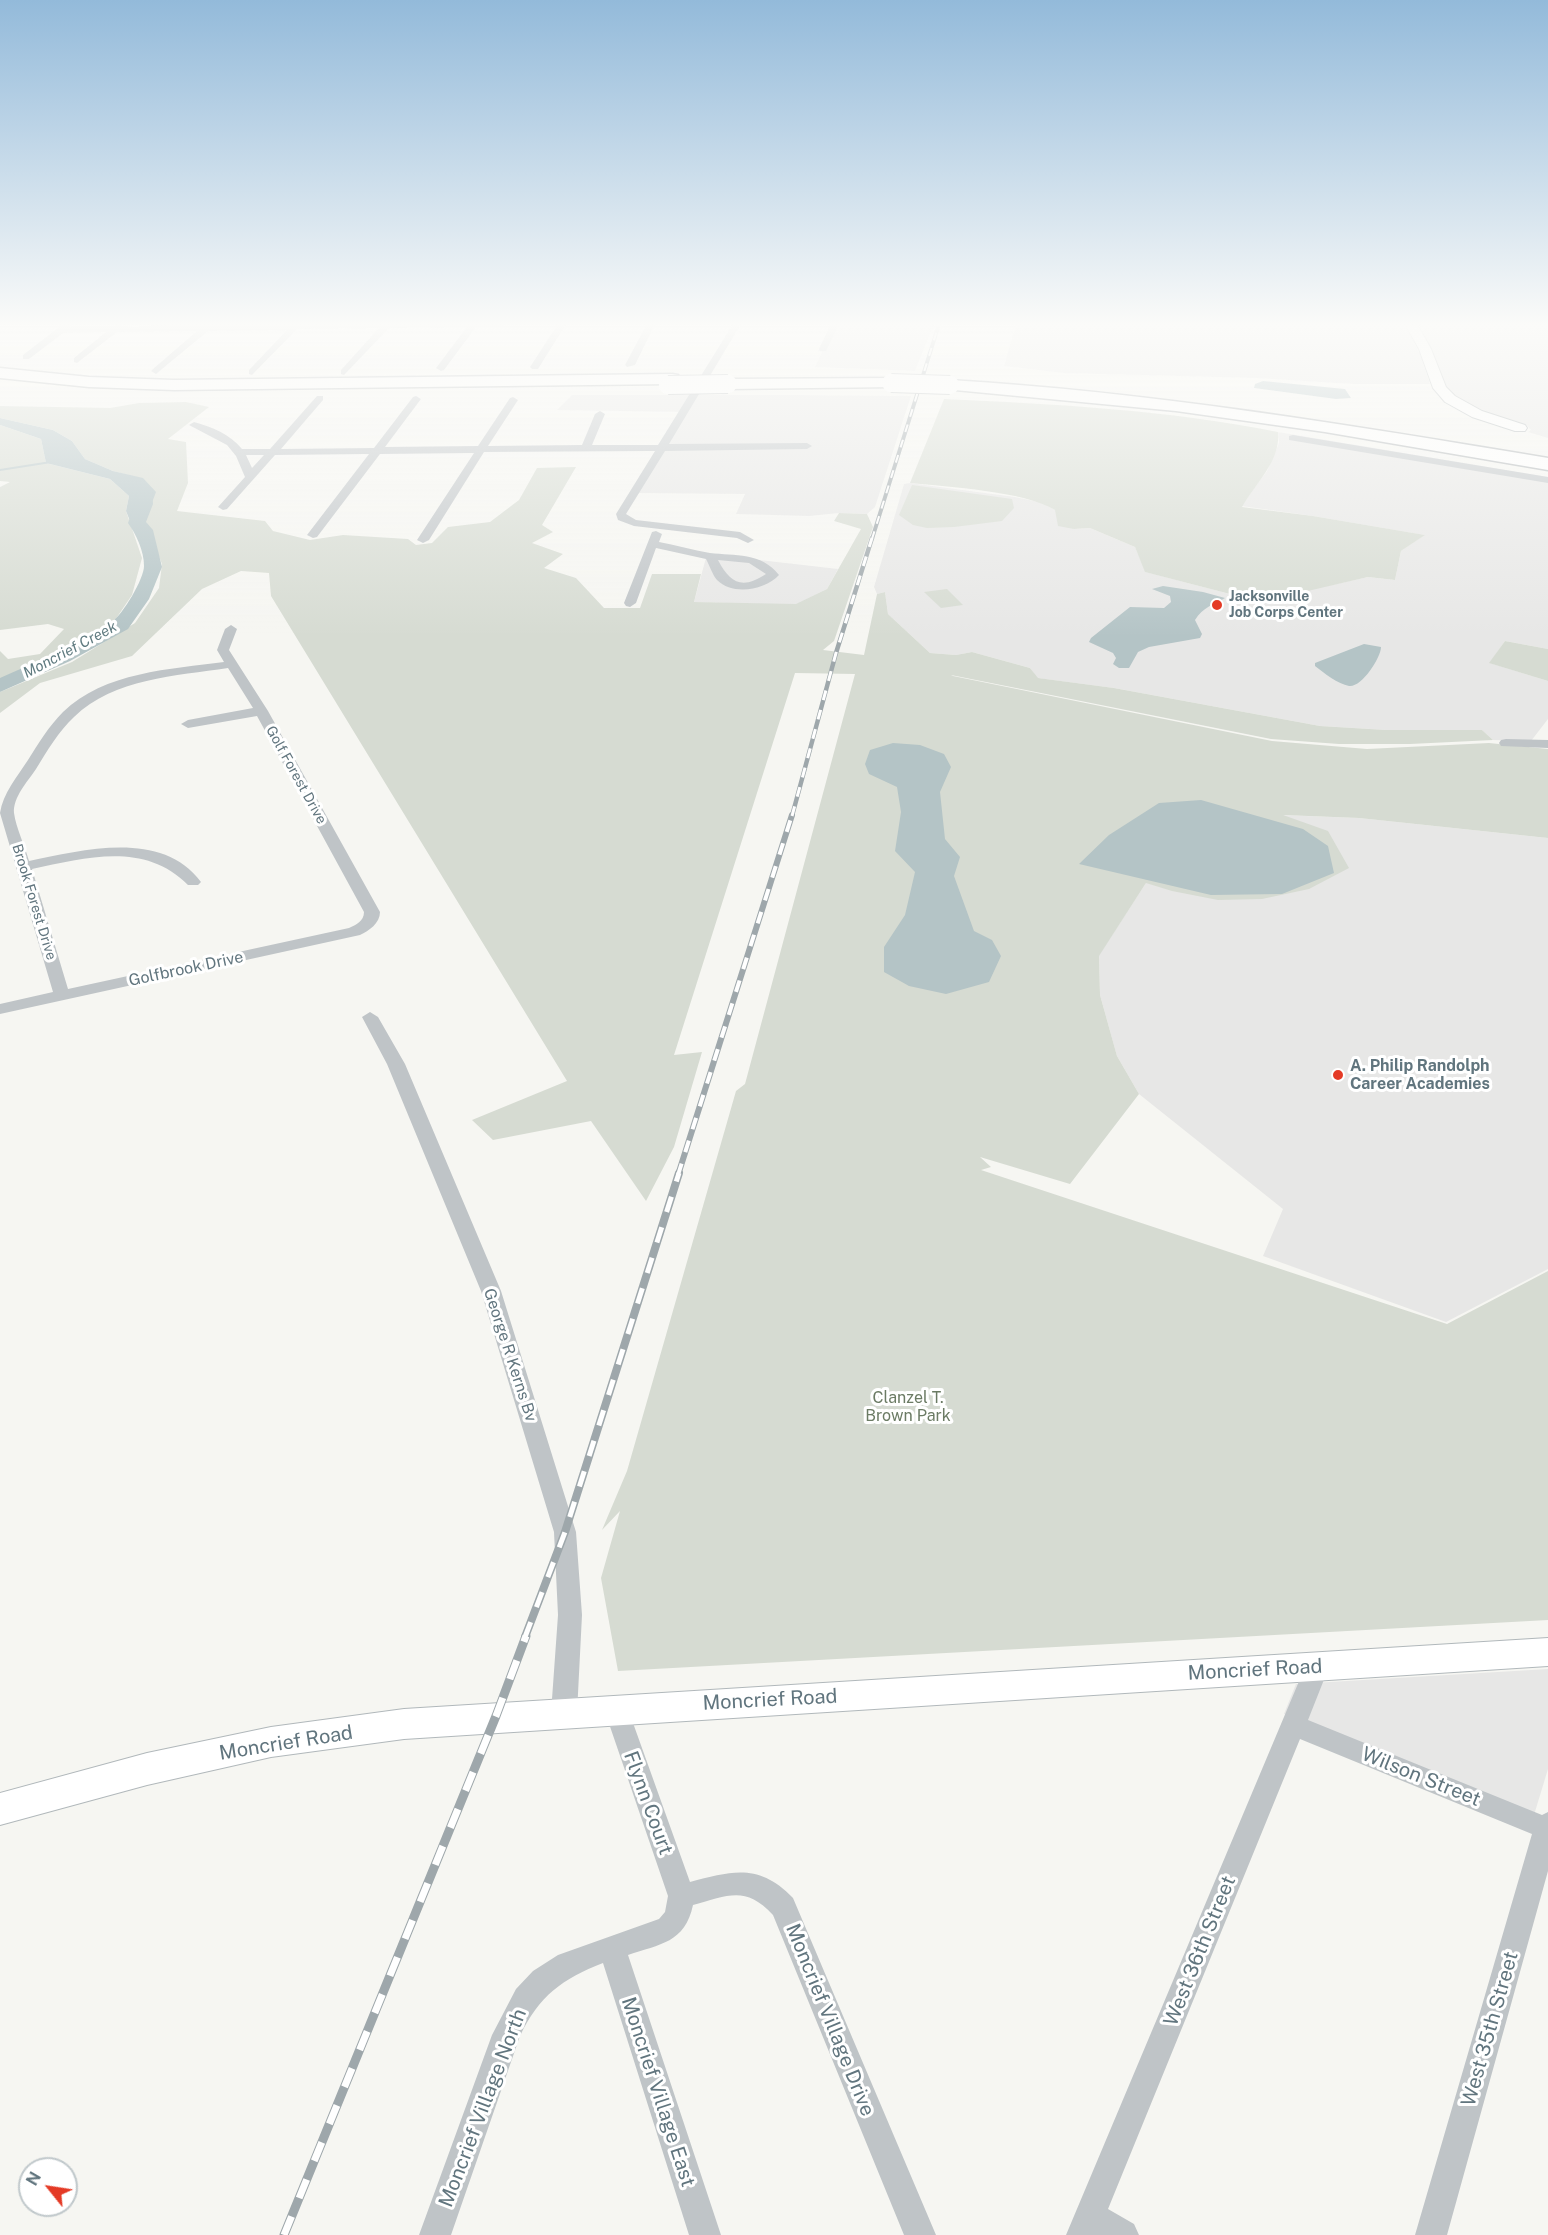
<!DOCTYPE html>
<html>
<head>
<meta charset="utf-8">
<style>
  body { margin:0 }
  #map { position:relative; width:1548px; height:2235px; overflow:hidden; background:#f6f6f2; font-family:"Public Sans",sans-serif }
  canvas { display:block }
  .north { position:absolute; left:18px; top:2157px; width:60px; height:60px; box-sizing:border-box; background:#fff; border:2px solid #c0c8cb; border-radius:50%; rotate:300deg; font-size:16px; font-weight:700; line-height:24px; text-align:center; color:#61757e }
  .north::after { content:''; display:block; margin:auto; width:21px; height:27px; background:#e43a25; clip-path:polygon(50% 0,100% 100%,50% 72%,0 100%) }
</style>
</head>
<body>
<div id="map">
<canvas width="1548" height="2235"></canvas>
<div class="north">N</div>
</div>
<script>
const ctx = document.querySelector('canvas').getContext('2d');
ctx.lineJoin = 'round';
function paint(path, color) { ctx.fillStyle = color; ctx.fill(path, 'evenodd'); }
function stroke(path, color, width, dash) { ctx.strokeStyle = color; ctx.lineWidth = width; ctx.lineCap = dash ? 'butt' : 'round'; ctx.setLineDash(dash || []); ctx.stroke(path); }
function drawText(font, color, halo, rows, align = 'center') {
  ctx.font = font + ' "Public Sans",sans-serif'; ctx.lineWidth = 6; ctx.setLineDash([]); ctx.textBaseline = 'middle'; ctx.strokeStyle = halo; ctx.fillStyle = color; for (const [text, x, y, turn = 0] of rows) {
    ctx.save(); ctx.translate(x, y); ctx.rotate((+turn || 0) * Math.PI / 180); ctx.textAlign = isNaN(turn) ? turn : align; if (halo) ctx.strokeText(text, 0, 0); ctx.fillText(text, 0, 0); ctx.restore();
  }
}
paint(new Path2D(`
  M831 324H934L915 371 815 367 822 352 818 351Z
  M1016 324H1405L1420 354 1430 384H1353L1257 378 1064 373 1004 366Z
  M1420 324H1548V438L1528 432 1531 430 1527 426 1504 421 1458 400 1445 387Z
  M572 395H795L911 396 875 507 867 514 839 513 809 516 736 514 745 494 638 493 687 412 557 410Z
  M1278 432 1548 477V649L1505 641 1490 663 1548 681V719L1531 741 1493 740 1482 730H1386L1320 726 1114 688 1037 678 1030 668 972 652 956 655 930 653 888 614 885 592 877 594 874 587 904 484 910 483 1015 497 1044 503 1055 510 1074 529 1090 528 1135 547 1146 572 1230 594 1336 584 1368 577 1395 580 1401 551 1424 535 1313 516 1241 506 1267 471 1279 443Z
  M707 554 838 569 827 589 796 605 694 602Z
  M1280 815 1359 818 1548 838V1269L1446 1322 1263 1256 1283 1209 1139 1094 1117 1056 1100 995 1099 955 1146 883Z
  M1548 1669V1769L1534 1815 1284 1714 1296 1684Z`), '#e7e7e6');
paint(new Path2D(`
  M944 399C1056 404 1168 410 1278 432 1281 461 1255 484 1242 507L1313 516 1425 535 1401 551 1395 580 1368 577 1299 593 1271 595 1230 594 1145 572 1135 547 1090 528 1074 529 1058 526 1055 510C1023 491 949 487 910 483Z
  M186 402 209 407 168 439 186 442 188 483 177 511 265 521 273 531 310 540 343 535 408 539 416 545 432 543 448 527 490 522 519 500 537 468 576 467 542 525 553 532 532 543 563 554 544 568 576 578 604 608H640L652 574H701L694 602 796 604 827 589 861 529 834 521 839 513 867 514 873 527 834 641 823 650 864 655 877 594 885 592 888 614 930 653 956 655 972 652 1030 668 1038 678 1114 688 1320 726 1386 730H1482L1493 740 1410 744H1339L1271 739 951 675 953 676 1272 741 1367 749 1489 743 1548 749V838L1359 818 1283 815 1328 831 1349 868 1309 889 1262 899 1218 900 1172 891 1146 883 1099 956 1100 995 1117 1056 1139 1094 1070 1184 980 1157 991 1167 981 1170 1447 1324 1548 1271V1620L618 1671 601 1578 620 1511 602 1530 627 1471 736 1091 745 1084 855 674 795 673 674 1055 702 1052 674 1147 646 1201 591 1121 493 1140 472 1120 567 1081 271 596 269 573 241 571 202 589 132 656 40 683 0 713V692L72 662 135 623 159 588 162 564 145 521 155 492 143 479 113 471 85 459 72 441 53 430 0 418V406L110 408 139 403Z
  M0 425 41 439 46 463 110 479 129 496 126 511 142 558 132 595 111 626 0 681V651L8 659 40 654 64 629 48 624 0 630V487L10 482 0 481Z
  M912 485 1012 499 1014 508 1002 521 954 527 927 528 913 525 899 515Z
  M947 589 963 605 941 608 924 592Z
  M1505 641 1548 649V681L1489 663Z`), '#d6dbd2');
paint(new Path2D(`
  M1263 381 1345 389 1351 398 1336 399 1254 388 1255 384Z
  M0 418 53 430 72 441 85 459 113 471 143 478 156 492 145 521H130L126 511 129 496 110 479 46 463 41 439 0 425Z
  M1163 586 1203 592 1225 598C1213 605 1203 607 1195 620L1202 634 1200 638 1149 647 1138 652 1129 668H1119L1113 664 1116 658 1113 653 1089 642 1091 638 1130 607 1164 608 1171 602 1170 596 1152 589Z
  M1364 644 1381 647C1381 658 1361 688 1349 686 1338 684 1324 673 1315 666V663Z
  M893 743 920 745 944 754 951 767 940 792 945 839 960 857 954 876 974 931 992 940 1001 956 989 982 946 994 909 986 884 972V947L905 915 915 872 895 851 901 812 897 787 869 774 865 764 870 750Z
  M1201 800 1303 829 1328 846 1334 873 1282 894 1211 895 1079 864 1109 835 1159 803Z`), '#b4c4c6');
stroke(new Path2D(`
  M0 470 51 462`), '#b4c4c6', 2);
paint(new Path2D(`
  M138 481 144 482 152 491 153 504 146 522 153 530 162 567 149 599 128 629 70 661 0 692V678C37 661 79 646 112 622 123 614 144 579 144 566 144 551 136 534 128 523L135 504 136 492 130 486Z`), '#b4c4c6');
const secondary = new Path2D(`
  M1405 324H1417L1431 349 1446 387 1455 396 1482 411 1525 425 1527 428 1525 431H1515L1472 417 1445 402 1433 388 1419 349Z
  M1548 1638V1666L404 1739 271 1757 147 1785 0 1825V1793L147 1753 271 1727 404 1709Z`);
const highway = new Path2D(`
  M0 368 89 377 174 380 672 374 678 375 681 379 678 383 672 384 174 390 89 387 0 378Z
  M891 378 897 379 900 383 897 387 728 389 722 388 719 384 722 380 728 379Z
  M950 380C1151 392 1349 425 1548 458V470L1325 432 1176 411 944 389 941 385 944 381Z`);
stroke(secondary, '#b1b8bb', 2);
stroke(highway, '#b0b5b8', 3);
paint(new Path2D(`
  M63 324H73L70 327H113L118 324 122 327 205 324H504L500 327H476L444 370 441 371 436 368 467 327 389 328 344 375 341 374V370L379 328 297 329 252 375 249 374V370L287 330 208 331 156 374 151 371 153 369 197 331 117 332 77 363 74 362V358L106 332 63 333 29 359H23V355Z
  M558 324H566L538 369H532L530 367Z
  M647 324H655L635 365 627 367 625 365Z
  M733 324H741L669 444 807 443 812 446 807 449 665 451 626 514 636 520 740 532 754 540 748 543 737 538 634 526 618 520 616 514 655 451 484 452 429 540 423 543 417 540 474 453 380 454 317 537 313 538 307 535 369 454 275 455 227 509 223 510 218 507 245 477 236 456 227 445 189 425 194 422C212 427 230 434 242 449H270L317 396H323V400L281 449 374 448 413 397 416 396 421 399 385 447 478 446 510 398 513 397 518 400 488 446 582 445 595 414 600 411 605 414 592 445H658ZM246 455H264L252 468Z
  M831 324H839L826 351H820L819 349Z
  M1293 435 1548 477V483L1289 440V436Z
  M656 531 662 534 659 542C675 545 693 550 710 553 735 556 761 552 779 575 765 590 733 596 717 580 712 574 710 566 706 559L656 548 636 603 630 607 626 606 624 603 652 532ZM718 560 749 563 766 574C742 590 730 583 718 560Z
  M231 625 237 629 229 650 268 711 380 912C380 923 369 931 360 935L0 1014V1004L53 992 0 813C3 793 17 777 28 760 38 744 49 726 63 712 104 672 171 669 224 662L217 650 225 629ZM228 668 253 708 188 720 181 724 188 728 257 716 364 912C364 921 356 925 349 928L68 989 32 869C86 858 144 841 188 885H198L201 882C162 829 83 850 29 861 25 846 16 828 14 813 13 797 28 781 36 769 47 751 59 731 74 717 114 678 176 676 228 668Z
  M1506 739 1548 740V748L1501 746 1499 743 1501 740Z
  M370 1012 378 1017 405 1064 501 1291 576 1532 582 1615 577 1713 573 1720 564 1723 555 1720 551 1713 558 1615 554 1532 481 1291 387 1064 362 1017Z
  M1317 1657 1326 1660 1329 1667 1308 1720 1542 1815 1548 1812V1871L1447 2235H1415L1532 1834 1300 1739 1108 2209 1134 2224 1139 2235H1066L1305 1667 1308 1660Z
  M616 1699 625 1702 628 1709 690 1882C733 1871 759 1863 793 1898L936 2235H904L773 1915C745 1885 728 1896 693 1905 685 1943 660 1944 628 1955L721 2235H689L603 1963C562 1979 539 1996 520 2036L451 2235H419L492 2035 516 1989 533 1971 558 1955 659 1919 665 1912 668 1896 604 1709 607 1702Z`), '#bfc4c7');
paint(secondary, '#fff');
paint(highway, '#fff');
const railFar4 = new Path2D(`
  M872 539 939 324`);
const railFar3 = new Path2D(`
  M792 816 836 653 872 538`);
const railFar2 = new Path2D(`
  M678 1175 792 815`);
const railFar1 = new Path2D(`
  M525 1637 565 1532 679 1173`);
const rail = new Path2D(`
  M284 2235 496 1716 526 1636`);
stroke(railFar4, '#9ea7ab', 4);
stroke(railFar3, '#9ea7ab', 4.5);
stroke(railFar2, '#9ea7ab', 6);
stroke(railFar1, '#9ea7ab', 8);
stroke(rail, '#9ea7ab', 9);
stroke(railFar4, '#fff', 2, [8]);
stroke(railFar3, '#fff', 3, [10]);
stroke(railFar2, '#fff', 4, [12]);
stroke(railFar1, '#fff', 5, [16]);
stroke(rail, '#fff', 7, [20]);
const highwayBridge = new Path2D(`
  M891 383 950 385
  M668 385 728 384`);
stroke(highwayBridge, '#b0b5b8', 20, []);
stroke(highwayBridge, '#fff', 18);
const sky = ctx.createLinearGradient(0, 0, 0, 637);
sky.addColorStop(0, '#93bada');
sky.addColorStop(0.51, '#fbfbf9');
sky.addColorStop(1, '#fbfbf900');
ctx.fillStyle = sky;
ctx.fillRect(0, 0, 1548, 637);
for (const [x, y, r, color] of [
  [1217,605,6,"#e43a25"],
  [1338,1075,6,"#e43a25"]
]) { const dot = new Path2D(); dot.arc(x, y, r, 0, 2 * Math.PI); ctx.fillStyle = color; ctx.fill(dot); stroke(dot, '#fff', 2); }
drawText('bold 14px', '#61757e', '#fff', [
  ["Jacksonville",1229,597],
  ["Job Corps Center",1229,613]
], 'left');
drawText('14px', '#61757e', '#fff', [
  ["Golf Forest Drive",296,775,61],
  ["Brook Forest Drive",34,902,73]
]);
drawText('italic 15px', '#607b80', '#fff', [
  ["Moncrief Creek",70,650,-28]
]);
drawText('16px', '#61757e', '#fff', [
  ["Golfbrook Drive",186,969,-12],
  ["George R Kerns Bv",510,1355,72]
]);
drawText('bold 16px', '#61757e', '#fff', [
  ["A. Philip Randolph",1350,1066],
  ["Career Academies",1350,1084]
], 'left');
drawText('16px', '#6b7b64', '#fff', [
  ["Clanzel T.",908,1398],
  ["Brown Park",908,1416]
]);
drawText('20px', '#61757e', '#fff', [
  ["Moncrief Road",1255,1670,-3],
  ["Moncrief Road",770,1700,-3],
  ["Moncrief Road",286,1743,-9],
  ["Wilson Street",1421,1777,22],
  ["Flynn Court",648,1803,70],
  ["West 36th Street",1200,1951,-68],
  ["Moncrief Village Drive",830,2020,68],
  ["West 35th Street",1490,2029,-74],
  ["Moncrief Village East",658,2092,72],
  ["Moncrief Village North",483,2108,-69]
]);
</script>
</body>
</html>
